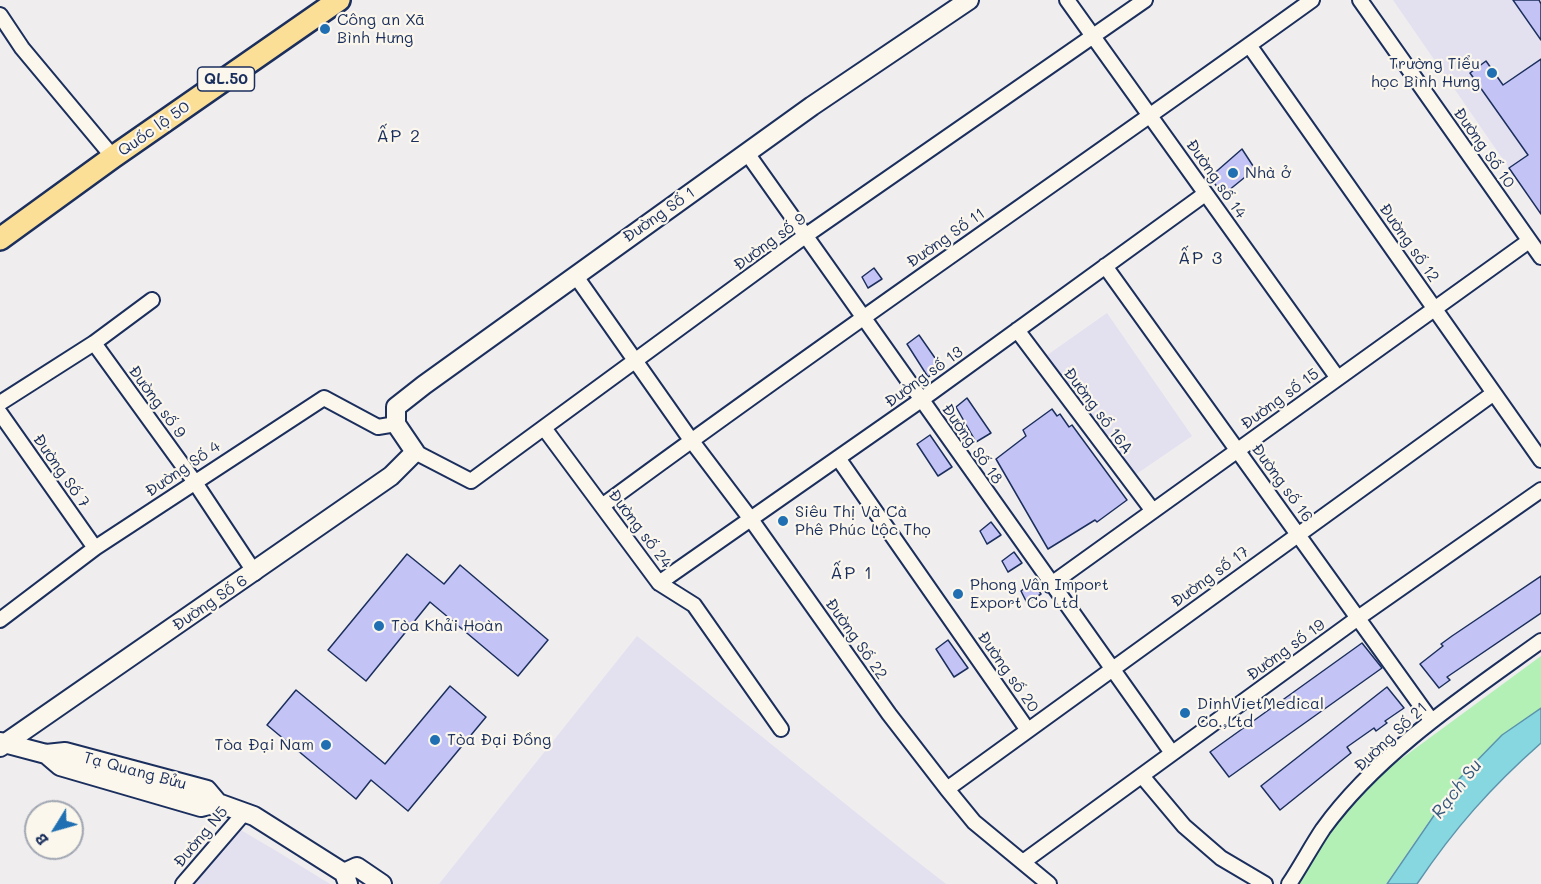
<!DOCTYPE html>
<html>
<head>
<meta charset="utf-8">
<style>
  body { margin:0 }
  #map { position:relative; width:1541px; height:884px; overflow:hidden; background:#f0edee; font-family:Mali,sans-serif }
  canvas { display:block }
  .north { position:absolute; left:24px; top:800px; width:60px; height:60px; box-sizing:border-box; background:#fbf7ec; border:2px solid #a1a7b3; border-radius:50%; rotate:233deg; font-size:16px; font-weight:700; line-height:24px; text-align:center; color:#1b2f5e }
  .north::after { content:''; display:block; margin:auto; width:21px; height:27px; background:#1f6fb2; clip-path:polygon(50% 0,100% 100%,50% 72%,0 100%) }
</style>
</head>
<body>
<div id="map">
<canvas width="1541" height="884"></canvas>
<div class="north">B</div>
</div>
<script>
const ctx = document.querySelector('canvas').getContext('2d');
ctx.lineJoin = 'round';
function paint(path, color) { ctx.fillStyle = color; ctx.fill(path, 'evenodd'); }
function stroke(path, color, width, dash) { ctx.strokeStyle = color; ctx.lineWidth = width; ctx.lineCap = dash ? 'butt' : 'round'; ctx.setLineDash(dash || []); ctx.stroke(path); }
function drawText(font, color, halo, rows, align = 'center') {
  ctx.font = font + ' Mali,sans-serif'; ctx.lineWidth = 4.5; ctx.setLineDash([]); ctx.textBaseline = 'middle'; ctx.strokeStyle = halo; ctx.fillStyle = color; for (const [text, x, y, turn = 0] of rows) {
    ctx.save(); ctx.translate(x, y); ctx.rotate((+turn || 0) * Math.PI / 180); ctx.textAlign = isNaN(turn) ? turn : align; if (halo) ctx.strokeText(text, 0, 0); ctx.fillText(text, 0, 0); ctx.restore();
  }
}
paint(new Path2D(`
  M1393 0H1541V146L1509 168Z
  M1107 313 1192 436 1132 477 1043 358Z
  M637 636 905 852 946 884H439Z
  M239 829 278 852 330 884H192Z`), '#e3e0f0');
paint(new Path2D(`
  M1541 656V708L1502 735 1458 779 1386 884H1297L1329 832 1386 770Z`), '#b2f0b6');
const water = new Path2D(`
  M1541 708V743C1491 787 1454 829 1417 884H1387L1459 779 1502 735Z`);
paint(water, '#86d7e0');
stroke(water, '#5b94ac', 1.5);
const building = new Path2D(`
  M1513 0H1539L1541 4V40Z
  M1541 59V214L1509 168 1528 155 1470 73 1486 61 1503 85Z
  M1242 149 1255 169 1223 195 1210 177Z
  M874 268 882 279 868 288 862 277Z
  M919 335 942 368 928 377 907 344Z
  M967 398 991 433 976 442 956 407Z
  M1052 409 1057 416 1060 414 1069 427 1072 425 1127 500 1097 522 1095 520 1048 549 996 459 1026 436 1023 430Z
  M930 435 952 467 938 476 917 444Z
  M991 522 1001 535 987 544 980 531Z
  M1014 552 1022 563 1008 572 1002 561Z
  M407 554 444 584 460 565 548 640 518 676 430 602 366 681 328 650Z
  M1541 576V613L1447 677 1450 680 1439 688 1420 664 1443 646 1441 644 1452 636Z
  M1032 582 1041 594 1027 603 1021 591Z
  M948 640 968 668 954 677 936 649Z
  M1362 643 1382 668 1229 777 1210 752Z
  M450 686 486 717 408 811 371 780 356 799 267 725 296 690 385 764Z
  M1387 687 1404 708 1385 721 1387 723 1376 731 1374 728 1347 747 1351 753 1280 810 1261 786Z`);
paint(building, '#c4c3f5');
stroke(building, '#1b2f5e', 1.5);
const street = new Path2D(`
  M1067 0 1337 377
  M1360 0 1541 257
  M0 15 22 48 113 157
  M1249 45 1541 460
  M747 153 1172 753
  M1105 266 1431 720
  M575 275 691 440 750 518 889 714 947 789 974 822 1049 884
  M1017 330 1153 511
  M94 343 152 300
  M0 403 94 343 194 481 255 573
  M0 413 95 548
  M544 428 659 583 694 605 781 729
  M415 452 471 481 805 236 1145 0
  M838 458 1027 729
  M602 506C836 333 1076 170 1312 0
  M659 583 921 400 1205 194
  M1050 585 1529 241
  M0 620 95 548 324 398 378 427 396 424
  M1142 776 1184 826 1221 858 1265 884
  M947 789 1494 393
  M1023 862 1358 618 1541 490
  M183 884 245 812
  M1289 884C1301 866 1311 847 1323 829 1378 753 1466 695 1541 641`);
const secondary = new Path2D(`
  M0 742 46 754 65 752 207 790 218 803
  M0 747 391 476 415 452 396 424V407L424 385 812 106 969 0
  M46 754 60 766 201 807 218 803 254 816 344 873 348 884
  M344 873 357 867 382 884`);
const primary = new Path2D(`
  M0 239 113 157 339 0`);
stroke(street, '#1b2f5e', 18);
stroke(secondary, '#1b2f5e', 22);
stroke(primary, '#1b2f5e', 26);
stroke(street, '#fbf7ec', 14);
stroke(secondary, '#fbf7ec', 18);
stroke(primary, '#fbdf96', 21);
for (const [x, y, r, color] of [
  [325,29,6,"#1f6fb2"],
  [1492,73,6,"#1f6fb2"],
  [1233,173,6,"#1f6fb2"],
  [783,521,6,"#1f6fb2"],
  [958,594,6,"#1f6fb2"],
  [379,626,6,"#1f6fb2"],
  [1185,713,6,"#1f6fb2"],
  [435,740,6,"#1f6fb2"],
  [326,745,6,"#1f6fb2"]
]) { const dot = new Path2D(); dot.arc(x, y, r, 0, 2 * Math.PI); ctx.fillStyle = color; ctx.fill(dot); stroke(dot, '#fbf7ec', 2); }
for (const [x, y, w] of [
  [226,79,57]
]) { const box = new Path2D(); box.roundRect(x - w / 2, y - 12, w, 24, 4.5); ctx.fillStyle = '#fbf7ec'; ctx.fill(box); stroke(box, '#1b2f5e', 1.5); }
drawText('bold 15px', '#1b2f5e', null, [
  ["QL.50",226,79]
]);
drawText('16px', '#1b2f5e', '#fbf7ec', [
  ["Công an Xã",337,20],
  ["Bình Hưng",337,38],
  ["Trường Tiểu",1480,64,"right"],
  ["học Bình Hưng",1480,82,"right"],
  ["Nhà ở",1245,173],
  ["Siêu Thị Và Cà",795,512],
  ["Phê Phúc Lộc Thọ",795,530],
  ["Phong Vân Import",970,585],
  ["Export Co Ltd",970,603],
  ["Tòa Khải Hoàn",391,626],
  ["DinhVietMedical",1197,704],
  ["Co.,Ltd",1197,722],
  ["Tòa Đại Đồng",447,740],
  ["Tòa Đại Nam",314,745,"right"]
], 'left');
drawText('16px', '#1b2f5e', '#fbf7ec', [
  ["Quốc lộ 50",154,129,-35],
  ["Đường Số 10",1484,148,55],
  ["Đường số 14",1216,179,55],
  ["Đường Số 1",659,215,-35],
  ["Đường Số 11",946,238,-35],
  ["Đường số 9",770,242,-36],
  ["Đường số 12",1409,243,55],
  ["Đường số 13",924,377,-36],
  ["Đường số 15",1280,399,-36],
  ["Đường số 9",157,402,54],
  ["Đường số 16A",1098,411,53],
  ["Đường Số 18",972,444,55],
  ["Đường Số 4",183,469,-34],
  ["Đường Số 7",61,471,55],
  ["Đường số 16",1282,483,54],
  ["Đường số 24",640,529,53],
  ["Đường số 17",1210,577,-36],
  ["Đường Số 6",210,603,-34],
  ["Đường Số 22",856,639,55],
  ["Đường số 19",1286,650,-36],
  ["Đường số 20",1008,672,55],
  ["Đường Số 21",1391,737,-43],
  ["Tạ Quang Bửu",135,771,15],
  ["Đường N5",201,837,-50]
]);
ctx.letterSpacing = '1.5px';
drawText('18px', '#1b2f5e', '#fbf7ec', [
  ["ẤP 2",399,136],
  ["ẤP 3",1201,258],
  ["ẤP 1",852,573]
]);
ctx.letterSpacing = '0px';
drawText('italic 18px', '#36597e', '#fbf7ec', [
  ["Rạch Su",1457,789,-52]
]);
</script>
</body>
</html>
